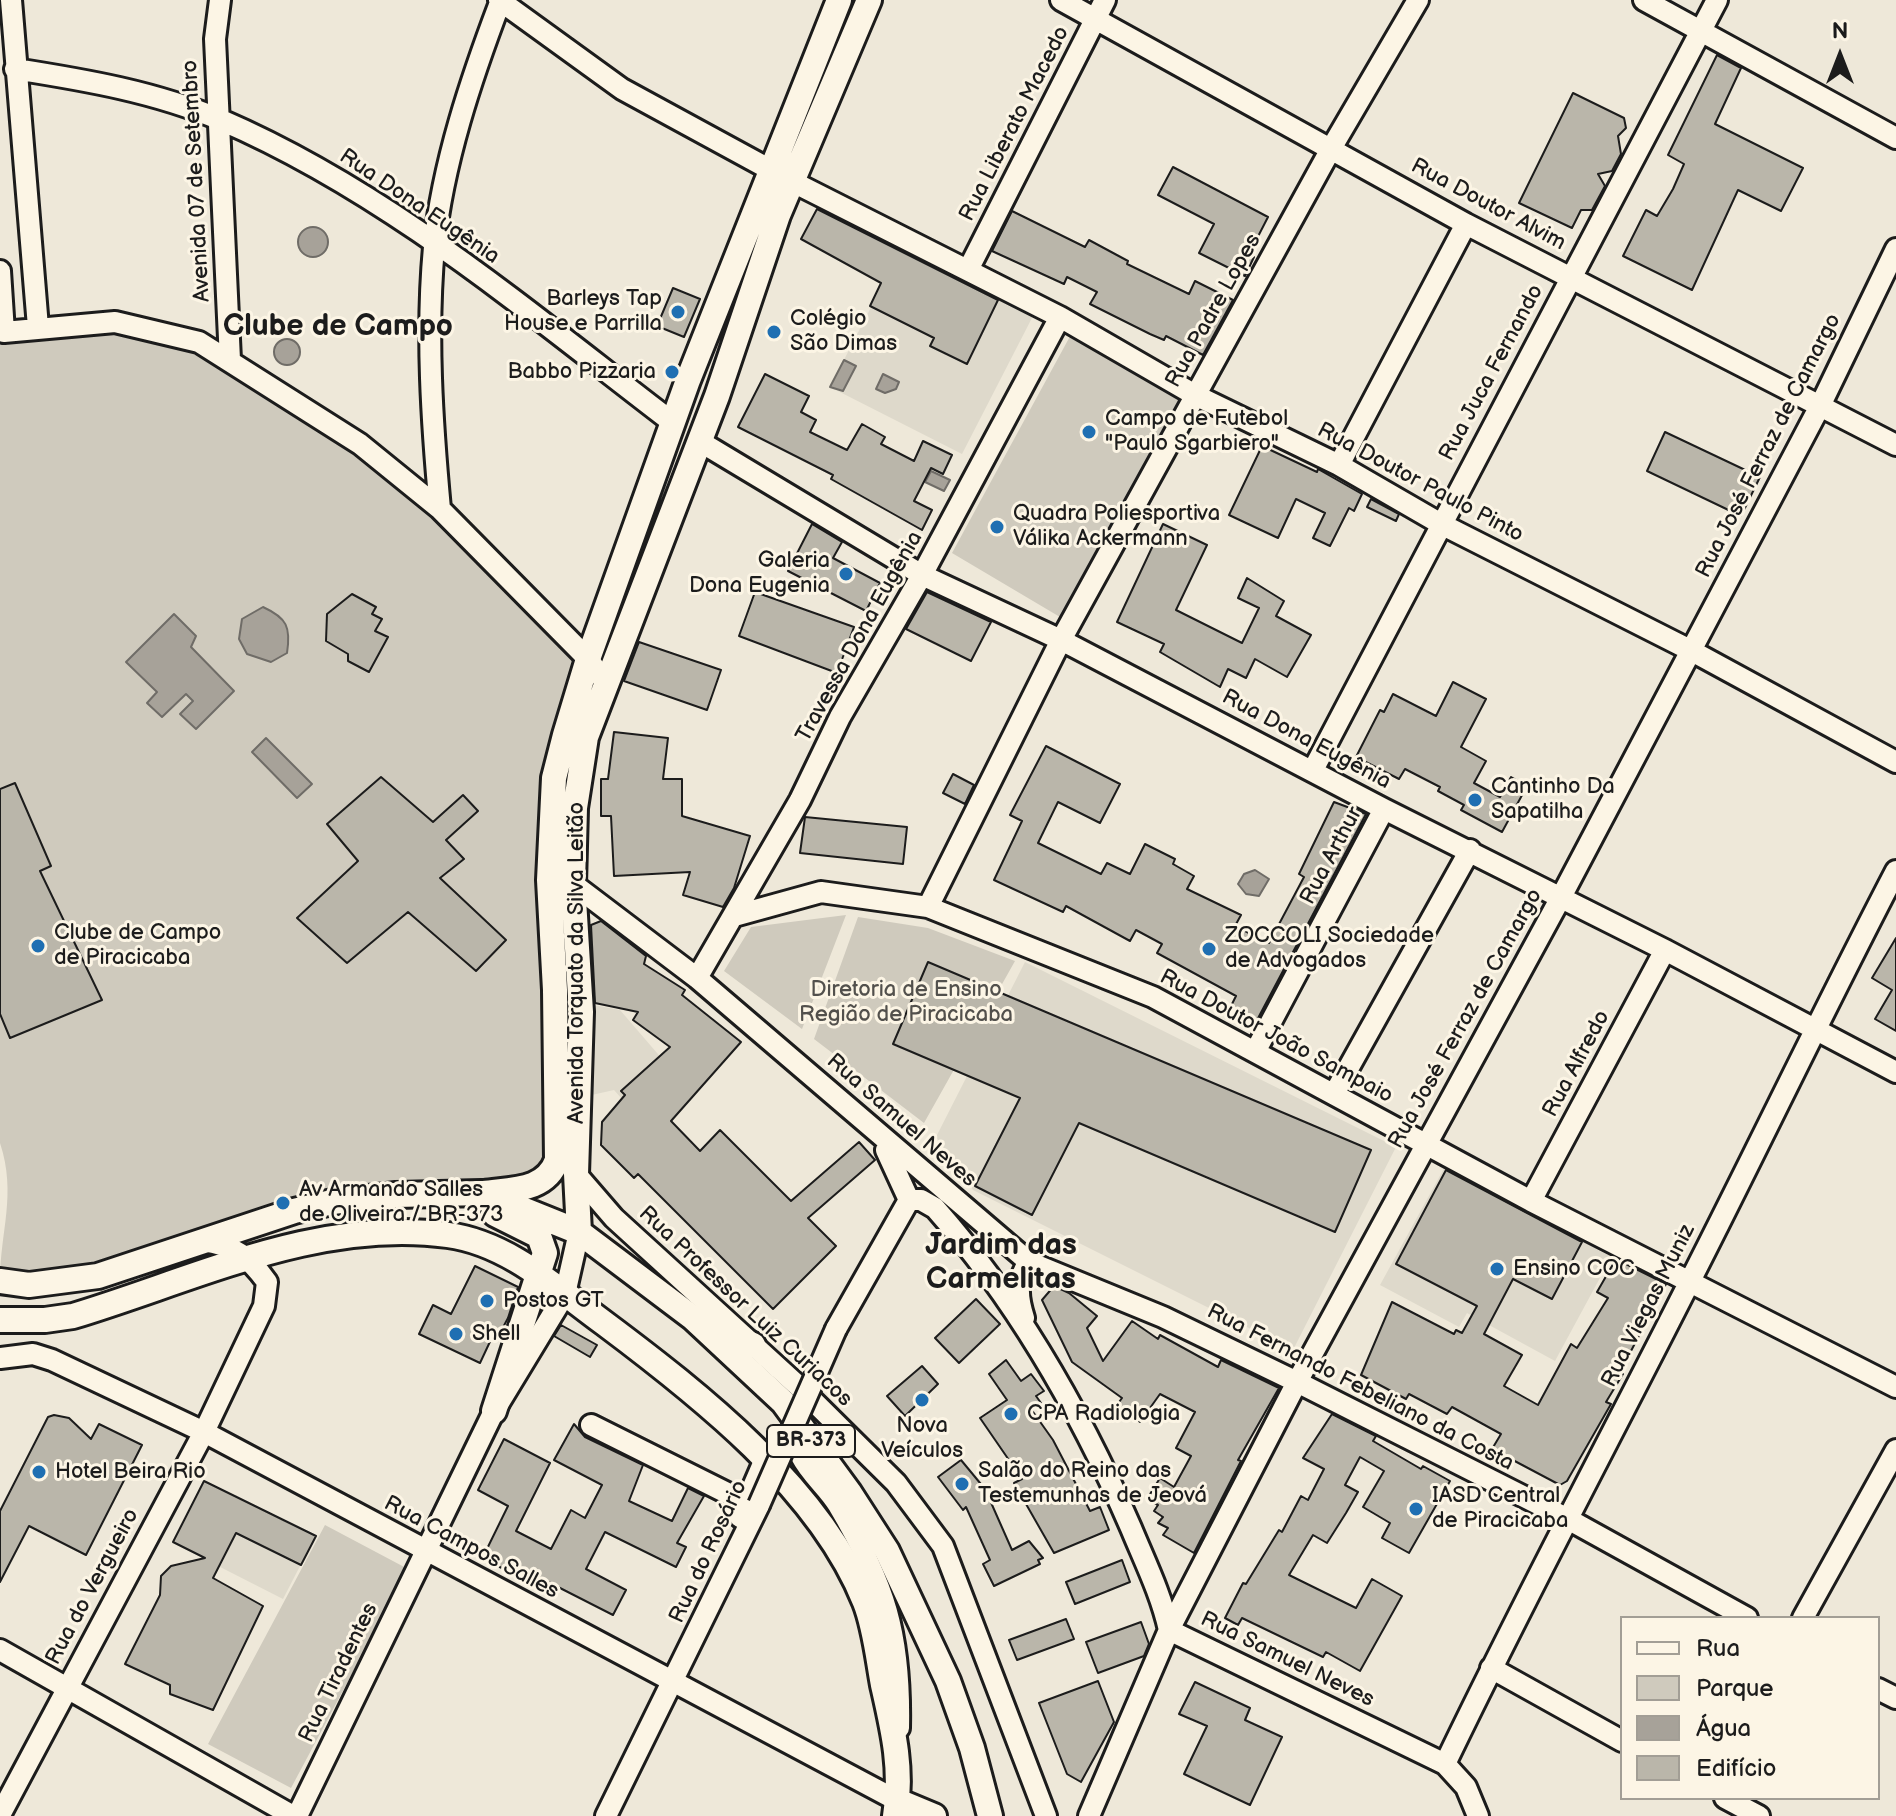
<!DOCTYPE html>
<html>
<head>
<meta charset="utf-8">
<style>
  body { margin:0 }
  #map { position:relative; width:1896px; height:1816px; overflow:hidden; background:#eee8d9; font-family:"Balsamiq Sans",sans-serif }
  canvas { display:block }
  .legend { position:absolute; left:1620px; top:1616px; width:260px; height:184px; box-sizing:border-box; background:#fcf5e5; border:2px solid #a29e95; margin:0; padding:10px 14px; list-style:none; font-size:24px; color:#1c1c1c }
  .legend li { display:flex; align-items:center; gap:16px; height:40px }
  .legend b { width:40px; border:2px solid #a29e95 }
  .north { position:absolute; left:1800px; top:16px; width:80px; height:80px; -webkit-text-stroke:6px #fcf5e5; paint-order:stroke; rotate:0deg; font-size:22px; font-weight:700; line-height:32px; text-align:center; color:#1c1c1c }
  .north::after { content:''; display:block; margin:auto; width:28px; height:36px; background:#1c1c1c; clip-path:polygon(50% 0,100% 100%,50% 72%,0 100%) }
</style>
</head>
<body>
<div id="map">
<canvas width="1896" height="1816"></canvas>
<ul class="legend">
<li><b style="height:10px;background:#fcf5e5"></b>Rua</li>
<li><b style="height:22px;background:#cfcabd"></b>Parque</li>
<li><b style="height:22px;background:#a7a299"></b>Água</li>
<li><b style="height:22px;background:#bab6aa"></b>Edifício</li>
</ul>
<div class="north">N</div>
</div>
<script>
const ctx = document.querySelector('canvas').getContext('2d');
ctx.lineJoin = 'round';
function paint(path, color) { ctx.fillStyle = color; ctx.fill(path, 'evenodd'); }
function stroke(path, color, width, dash) { ctx.strokeStyle = color; ctx.lineWidth = width; ctx.lineCap = dash ? 'butt' : 'round'; ctx.setLineDash(dash || []); ctx.stroke(path); }
function drawText(font, color, halo, rows, align = 'center') {
  ctx.font = font + ' "Balsamiq Sans",sans-serif'; ctx.lineWidth = 6; ctx.setLineDash([]); ctx.textBaseline = 'middle'; ctx.strokeStyle = halo; ctx.fillStyle = color; for (const [text, x, y, turn = 0] of rows) {
    ctx.save(); ctx.translate(x, y); ctx.rotate((+turn || 0) * Math.PI / 180); ctx.textAlign = isNaN(turn) ? turn : align; if (halo) ctx.strokeText(text, 0, 0); ctx.fillText(text, 0, 0); ctx.restore();
  }
}
paint(new Path2D(`
  M902 247 1034 314 962 454 830 387Z
  M1025 962 1396 1147 1293 1350 973 1190 936 1137Z
  M588 1004 620 1010 682 1082 639 1118 614 1090 587 1096Z
  M1447 1163 1614 1252 1555 1361 1467 1313 1459 1327 1380 1285Z
  M205 1481 315 1537 283 1599 173 1543Z`), '#ded9cb');
paint(new Path2D(`
  M115 322 199 342 360 444 588 659 554 778 552 1175 396 1195 98 1276 0 1281C0 1231 17 1195 0 1143V333Z
  M1074 329 1187 394 1060 617 952 553Z
  M846 915 802 1029 724 971 751 927Z
  M858 917 928 928 1015 961 924 1123 814 1039Z
  M325 1525 408 1569 291 1788 208 1744Z`), '#cfcabd');
const water = new Path2D(`
  M298 242a15 15 0 1 1 30 0a15 15 0 1 1-30 0Z
  M274 352a13 13 0 1 1 26 0a13 13 0 1 1-26 0Z
  M844 360 856 366 843 391 830 387Z
  M883 374 899 382 896 389 885 393 876 389Z
  M931 471 950 480 944 491 925 482Z
  M263 607C287 618 291 627 287 653L271 662 247 654 239 639 242 619Z
  M174 614 196 636 191 647 234 691 196 729 180 714 193 701 186 694 162 717 147 703 157 692 126 662Z
  M266 738 312 784 297 798 252 752Z
  M1255 870 1269 879 1259 896 1246 894 1238 884 1244 874Z`);
paint(water, '#a7a299');
stroke(water, '#6f6c67', 2);
const building = new Path2D(`
  M1717 55 1741 68 1715 124 1803 168 1781 211 1738 190 1692 290 1623 256 1646 210 1657 216 1673 189 1684 164 1668 155Z
  M1573 93 1624 118 1626 128 1618 136 1621 154 1612 171 1598 174 1605 186 1592 210H1581L1572 228 1519 203Z
  M1173 167 1268 217 1249 254 1254 257 1245 276 1199 253 1214 224 1158 195Z
  M817 209 998 300 967 364 930 346 934 338 870 306 881 283 801 239Z
  M1012 211 1085 247 1089 240 1128 261 1127 264 1189 294 1195 281 1233 300 1203 355 1166 336 1164 340 1150 334 1090 304 1097 292 1067 277 1064 284 992 251Z
  M673 288 700 299 684 337 657 326Z
  M765 374 809 396 801 412 816 420 810 432 847 450 862 424 885 437 881 444 914 461 923 441 952 455 943 474 931 468 914 501 932 510 922 530 831 479 833 475 738 427Z
  M1665 432 1760 477 1741 516 1647 471Z
  M1262 446 1317 472 1318 469 1362 494 1354 511 1349 508 1330 546 1313 538 1325 513 1296 499 1278 538 1229 515Z
  M1371 499 1399 514 1396 521 1367 507Z
  M812 524 842 542 833 558 880 583 866 611 788 571Z
  M1163 524 1207 545 1176 610 1242 643 1259 608 1238 598 1247 578 1284 601 1276 616 1311 635 1287 677 1255 659 1246 678 1228 669 1220 687 1160 652 1164 644 1117 622Z
  M755 592 854 627 837 673 739 636Z
  M927 592 991 622 971 661 906 629Z
  M352 594 376 607 372 614 382 619 375 631 388 637 369 672 348 661V654L326 641 327 614Z
  M639 642 721 670 707 710 624 681Z
  M1453 682 1486 699 1461 747 1486 761 1474 783 1500 797 1511 777 1527 786 1502 832 1461 810 1464 805 1438 791 1440 787 1405 769 1399 779 1356 757 1380 710 1384 712 1393 694 1436 716Z
  M614 732 668 738 663 779H682V816L750 836 734 888 723 907 683 895 690 872 614 876 611 816H601V779H608Z
  M1046 746 1120 784 1100 823 1058 802 1038 843 1101 874 1107 863 1130 874 1145 844 1175 859 1173 864 1194 876 1187 889 1241 915 1235 926 1269 943 1304 877 1299 874 1334 802 1366 814 1256 1022 1230 1008 1236 996 1157 953 1162 944 1136 930 1130 941 1066 906 1063 912 994 880 1022 821 1010 815Z
  M953 774 974 785 965 804 943 793Z
  M381 777 433 822 463 795 478 811 446 840 464 859 440 878 506 940 476 971 408 912 347 963 297 918 358 861 327 824Z
  M15 783 51 866 40 871 102 1000 10 1038 0 1014V789Z
  M805 817 907 827 903 864 800 853Z
  M601 921 646 956 644 964 685 990 682 995 741 1042 671 1121 700 1151 720 1130 791 1201 859 1142 875 1160 808 1218 836 1246 773 1309 638 1174 634 1178 601 1145 602 1122 625 1095 621 1091 670 1047 633 1020 638 1012 595 1003 591 925Z
  M1896 938V1031L1875 1019 1892 990 1872 978Z
  M928 962 1371 1150 1335 1232 1079 1123 1032 1215 975 1186 1020 1098 893 1044Z
  M1446 1170 1582 1242 1552 1299 1513 1279 1484 1334 1522 1355 1504 1386 1538 1405 1571 1344 1577 1348 1608 1298 1597 1292 1616 1259 1666 1284 1620 1372 1623 1374 1606 1402 1611 1404 1567 1481 1560 1485 1492 1449 1501 1434 1452 1407 1447 1414 1409 1394 1406 1399 1361 1375 1392 1302 1454 1334 1456 1330 1462 1333 1477 1306 1396 1264Z
  M475 1266 518 1287 508 1318 500 1333 495 1331 480 1363 419 1334 433 1305 451 1314Z
  M1054 1286 1069 1293 1097 1316 1087 1328 1103 1361 1132 1321 1158 1339 1160 1335 1218 1367 1221 1360 1279 1388 1238 1460 1241 1461 1194 1553 1163 1535 1168 1528 1158 1523 1163 1517 1154 1511 1158 1505 1147 1499 1160 1478 1174 1487 1191 1456 1176 1448 1195 1412 1160 1394 1140 1422 1117 1405 1122 1398 1072 1362 1042 1300Z
  M976 1299 1000 1324 959 1363 935 1338Z
  M561 1325 597 1345 590 1357 554 1336Z
  M1006 1360 1021 1381 1031 1374 1044 1391 1036 1396 1041 1403 1031 1409 1053 1440 1090 1511 1100 1507 1109 1530 1054 1553 1014 1483 1022 1479 980 1418 1007 1400 989 1374Z
  M922 1366 938 1384 905 1416 887 1396Z
  M1332 1414 1376 1436 1373 1441 1421 1469 1423 1466 1450 1481 1409 1553 1382 1538 1390 1523 1363 1507 1384 1471 1360 1457 1345 1485 1358 1492 1346 1513 1327 1543 1313 1535 1289 1575 1356 1608 1372 1579 1402 1596 1360 1671 1326 1652 1323 1657 1242 1618 1238 1625 1225 1618 1243 1583 1246 1584 1279 1530 1282 1532 1301 1496 1308 1500 1324 1469 1303 1458Z
  M54 1415 69 1418 91 1439 99 1424 142 1445 86 1555 29 1526 0 1582V1511L48 1417Z
  M574 1424 585 1437 643 1465 629 1501 672 1521 688 1488 704 1496 677 1543 686 1547 676 1567 605 1532 586 1569 626 1590 613 1615 507 1561 504 1569 482 1559 508 1506 478 1490 504 1439 550 1463 516 1531 551 1549 571 1510 585 1518 602 1485 554 1460Z
  M961 1460 985 1489 1012 1550 1029 1541 1043 1558 1038 1560 1040 1564 994 1586 983 1564 990 1560 966 1507 963 1510 938 1477Z
  M204 1481 316 1536 301 1565 236 1533 213 1578 263 1606 213 1710 170 1694V1685L125 1664 160 1595 161 1576 171 1566 205 1558 173 1542Z
  M1122 1560 1130 1582 1075 1604 1066 1582Z
  M1066 1619 1074 1639 1017 1660 1009 1640Z
  M1141 1622 1149 1644 1144 1656 1098 1673 1086 1642Z
  M1098 1681 1114 1722 1081 1782 1067 1774 1039 1703Z
  M1195 1682 1250 1708 1245 1720 1282 1737 1250 1805 1184 1774 1207 1726 1179 1714Z`);
paint(building, '#bab6aa');
stroke(building, '#1c1c1c', 2);
const minor = new Path2D(`
  M11 0 38 327
  M220 0 215 39 230 360
  M499 0 622 89 769 169
  M1061 0 1466 224 1896 445
  M1644 0 1896 138
  M15 69C85 80 156 92 221 120 388 192 529 313 672 422
  M781 189 793 182 1060 317 1195 395 1339 465 1441 524 1690 650 1896 762
  M968 270 1105 0
  M0 271 4 332 115 322 199 342 360 444 440 509 588 659 605 682
  M699 441 922 575 1061 640 1384 809 1665 950 1896 1072
  M1339 465 1466 224
  M440 509C432 423 426 333 434 247 443 162 471 79 501 0
  M1313 770 1717 0
  M564 882 573 884 697 978 1029 1262 1163 1317 1297 1382 1566 1518 1747 1618
  M928 907 1061 640 1332 147 1418 0
  M734 916 821 892 928 907 1153 997 1531 1201 1896 1387
  M697 978 800 800 840 717 922 575 1060 317
  M1255 1052 1384 809
  M1334 1094 1470 850
  M576 1174 614 1218 796 1384 896 1483 943 1546 1046 1816
  M909 1200H921L935 1208C1018 1302 1081 1413 1131 1528 1145 1562 1161 1594 1169 1630L1445 1764 1466 1787 1478 1816
  M1531 1201 1665 950
  M1024 1318C1017 1296 1016 1281 1029 1262
  M836 1329 909 1200 886 1150
  M0 1358 33 1354 52 1360 204 1432 898 1801
  M591 1425 747 1503
  M793 1426C795 1436 796 1448 801 1456 810 1474 828 1488 838 1505 885 1584 901 1635 899 1728
  M740 1517 765 1459
  M1803 1618 1896 1450
  M0 1650 293 1816
  M1491 1668 1622 1741
  M1878 1689 1896 1698
  M1445 1764C1523 1601 1608 1443 1689 1283 1759 1146 1825 1007 1896 871
  M1725 1798 1759 1816
  M0 1815 204 1432 264 1306 267 1282C249 1257 234 1245 203 1241
  M297 1816 494 1411 565 1294 579 1232
  M606 1816 759 1505
  M1089 1816 1169 1630 1297 1382 1560 899 1821 404 1896 249`);
const major = new Path2D(`
  M484 1193C513 1189 546 1191 557 1160L555 990 549 880 554 778 565 735 588 659 688 380 839 0
  M579 1232 576 1174 581 1012 573 884 575 808 586 737 717 396 778 215 869 0
  M0 1281 29 1285 98 1276 294 1211 332 1202 396 1195 482 1193 579 1232 693 1318 783 1402 849 1492 887 1551 948 1681 972 1748 990 1816
  M0 1320H45L73 1316C193 1280 319 1217 448 1235 508 1243 556 1288 604 1323 699 1394 820 1489 865 1602 875 1627 878 1658 883 1685 893 1729 903 1770 895 1816
  M711 1327 753 1345
  M494 1411 545 1253 539 1236 495 1214
  M898 1801 934 1816`);
stroke(minor, '#1c1c1c', 26);
stroke(major, '#1c1c1c', 30);
stroke(minor, '#fcf5e5', 20);
stroke(major, '#fcf5e5', 24);
const minorBridge = new Path2D(`
  M759 1505 836 1329`);
stroke(minorBridge, '#1c1c1c', 26, []);
stroke(minorBridge, '#fcf5e5', 20);
for (const [x, y, r, color] of [
  [678,312,8,"#1f6fb2"],
  [774,332,8,"#1f6fb2"],
  [672,372,8,"#1f6fb2"],
  [1089,432,8,"#1f6fb2"],
  [997,527,8,"#1f6fb2"],
  [846,574,8,"#1f6fb2"],
  [1475,800,8,"#1f6fb2"],
  [38,946,8,"#1f6fb2"],
  [1209,949,8,"#1f6fb2"],
  [283,1203,8,"#1f6fb2"],
  [1497,1269,8,"#1f6fb2"],
  [487,1301,8,"#1f6fb2"],
  [456,1334,8,"#1f6fb2"],
  [922,1400,8,"#1f6fb2"],
  [1011,1414,8,"#1f6fb2"],
  [39,1472,8,"#1f6fb2"],
  [962,1484,8,"#1f6fb2"],
  [1416,1509,8,"#1f6fb2"]
]) { const dot = new Path2D(); dot.arc(x, y, r, 0, 2 * Math.PI); ctx.fillStyle = color; ctx.fill(dot); stroke(dot, '#fcf5e5', 3); }
for (const [x, y, w] of [
  [811,1441,88]
]) { const box = new Path2D(); box.roundRect(x - w / 2, y - 16, w, 32, 6); ctx.fillStyle = '#fcf5e5'; ctx.fill(box); stroke(box, '#1c1c1c', 2); }
drawText('bold 20px', '#1c1c1c', null, [
  ["BR-373",811,1441]
]);
drawText('22px', '#1c1c1c', '#fcf5e5', [
  ["Rua Liberato Macedo",1015,124,-63],
  ["Avenida 07 de Setembro",197,181,-93],
  ["Rua Doutor Alvim",1488,205,28],
  ["Rua Dona Eugênia",419,207,34],
  ["Rua Padre Lopes",1214,311,-61],
  ["Rua Juca Fernando",1492,373,-62],
  ["Rua José Ferraz de Camargo",1769,446,-63],
  ["Rua Doutor Paulo Pinto",1420,483,28],
  ["Travessa Dona Eugênia",860,637,-61],
  ["Rua Dona Eugênia",1306,740,28],
  ["Rua Arthur",1332,856,-62],
  ["Avenida Torquato da Silva Leitão",577,963,-90],
  ["Rua José Ferraz de Camargo",1466,1019,-61],
  ["Rua Doutor João Sampaio",1276,1037,28],
  ["Rua Alfredo",1577,1064,-62],
  ["Rua Samuel Neves",901,1121,41],
  ["Rua Viegas Muniz",1649,1306,-63],
  ["Rua Professor Luiz Curiacos",745,1307,43],
  ["Rua Fernando Febeliano da Costa",1360,1388,27],
  ["Rua Campos Salles",471,1548,28],
  ["Rua do Rosário",709,1552,-65],
  ["Rua do Vergueiro",93,1587,-62],
  ["Rua Samuel Neves",1287,1660,26],
  ["Rua Tiradentes",339,1673,-64]
]);
drawText('22px', '#1c1c1c', '#fcf5e5', [
  ["Barleys Tap",662,299,"right"],
  ["House e Parrilla",662,324,"right"],
  ["Colégio",790,319],
  ["São Dimas",790,344],
  ["Babbo Pizzaria",656,372,"right"],
  ["Campo de Futebol",1105,419],
  ["\"Paulo Sgarbiero\"",1105,444],
  ["Quadra Poliesportiva",1013,514],
  ["Válika Ackermann",1013,539],
  ["Galeria",830,561,"right"],
  ["Dona Eugenia",830,586,"right"],
  ["Cantinho Da",1491,787],
  ["Sapatilha",1491,812],
  ["Clube de Campo",54,933],
  ["de Piracicaba",54,958],
  ["ZOCCOLI Sociedade",1225,936],
  ["de Advogados",1225,961],
  ["Av Armando Salles",299,1190],
  ["de Oliveira / BR-373",299,1215],
  ["Ensino COC",1513,1269],
  ["Postos GT",503,1301],
  ["Shell",472,1334],
  ["CPA Radiologia",1027,1414],
  ["Nova",922,1426,"center"],
  ["Veículos",922,1451,"center"],
  ["Salão do Reino das",978,1471],
  ["Testemunhas de Jeová",978,1496],
  ["Hotel Beira Rio",55,1472],
  ["IASD Central",1432,1496],
  ["de Piracicaba",1432,1521]
], 'left');
drawText('22px', '#52504c', '#fcf5e5', [
  ["Diretoria de Ensino",906,990],
  ["Região de Piracicaba",906,1015]
]);
drawText('bold 30px', '#1c1c1c', '#fcf5e5', [
  ["Clube de Campo",338,327],
  ["Jardim das",1001,1246],
  ["Carmelitas",1001,1280]
]);
</script>
</body>
</html>
